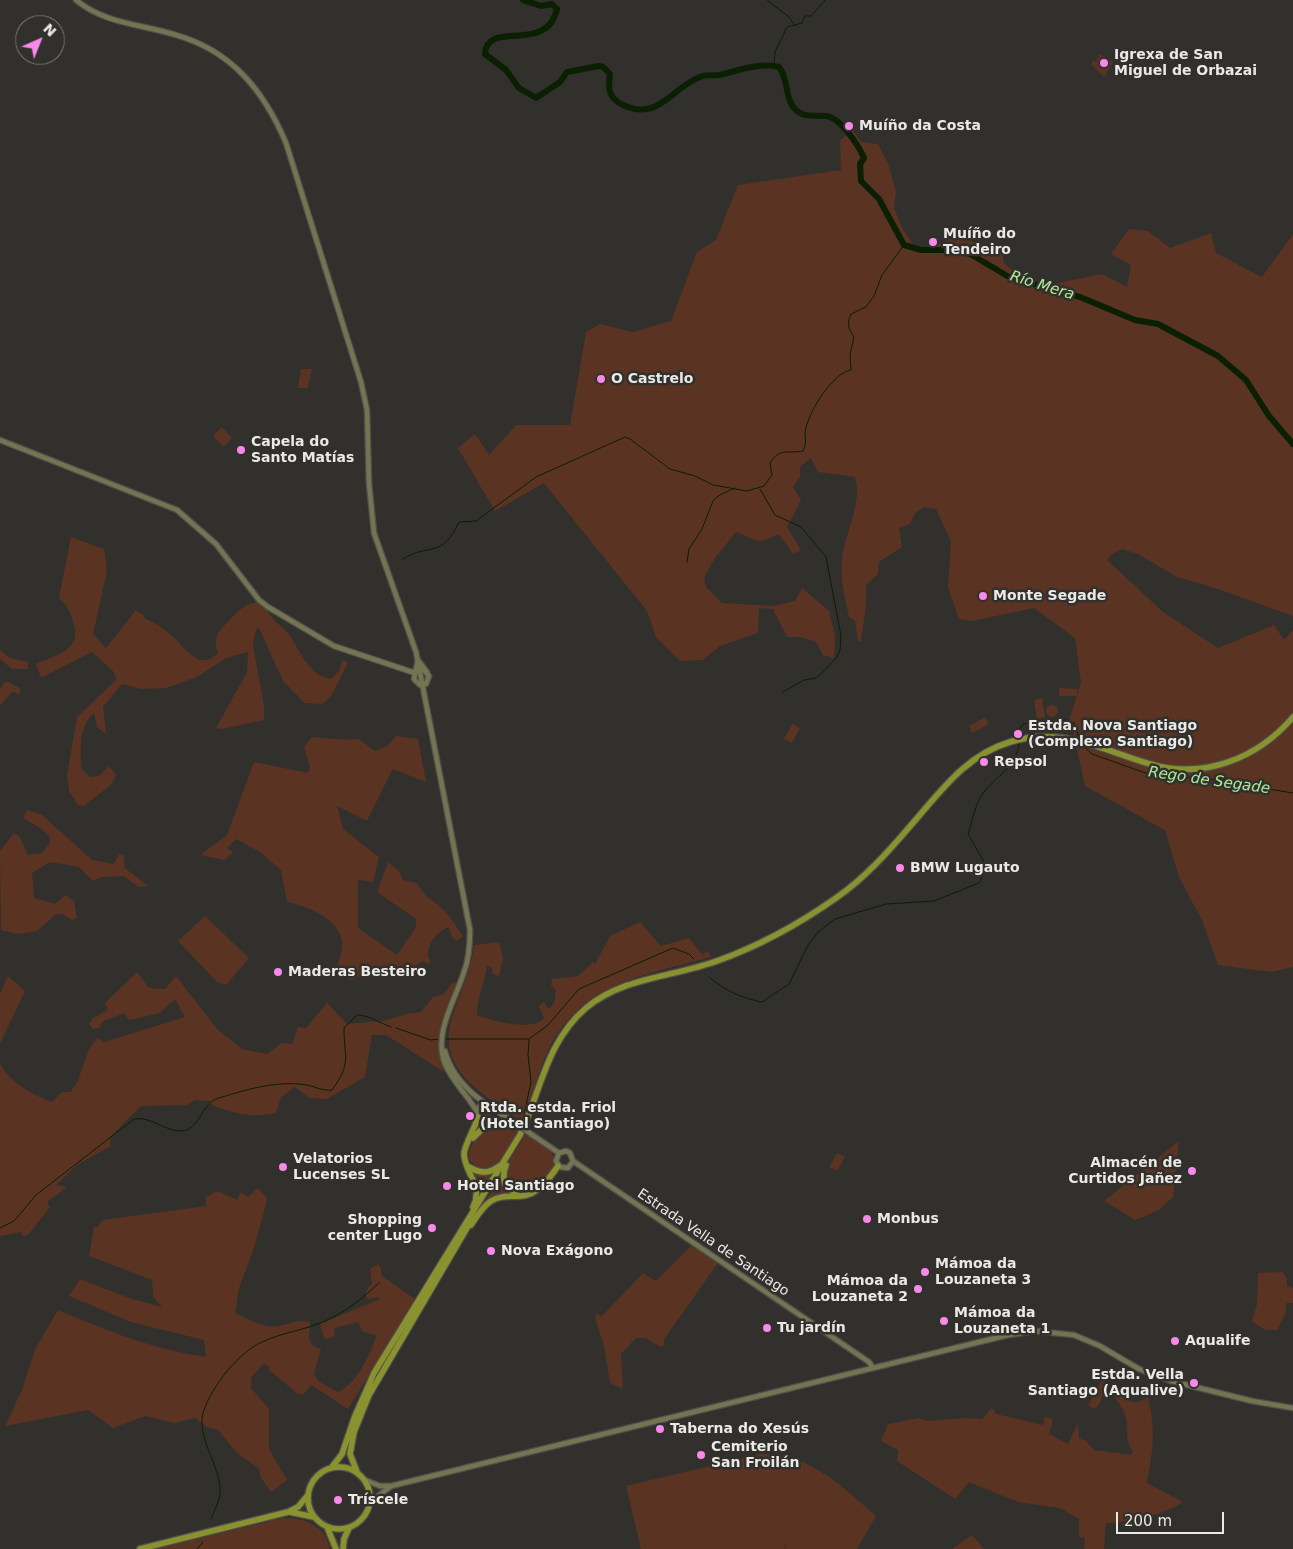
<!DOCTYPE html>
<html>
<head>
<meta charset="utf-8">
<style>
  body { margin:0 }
  #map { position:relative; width:1293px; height:1549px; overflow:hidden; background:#32302c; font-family:"DejaVu Sans",sans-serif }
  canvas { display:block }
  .north { position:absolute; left:15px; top:15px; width:50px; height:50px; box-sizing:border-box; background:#32302c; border:1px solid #7c7a76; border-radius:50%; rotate:44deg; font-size:14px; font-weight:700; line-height:20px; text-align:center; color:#eae9e6 }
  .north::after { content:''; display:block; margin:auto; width:18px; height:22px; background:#f888ea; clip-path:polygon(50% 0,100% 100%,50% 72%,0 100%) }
  .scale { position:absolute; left:1116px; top:1512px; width:108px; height:22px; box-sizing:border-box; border:2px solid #eae9e6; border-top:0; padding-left:6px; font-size:15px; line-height:18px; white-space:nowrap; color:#eae9e6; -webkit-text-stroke:4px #32302c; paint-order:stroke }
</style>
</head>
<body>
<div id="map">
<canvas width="1293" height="1549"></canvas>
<div class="north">N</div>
<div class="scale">200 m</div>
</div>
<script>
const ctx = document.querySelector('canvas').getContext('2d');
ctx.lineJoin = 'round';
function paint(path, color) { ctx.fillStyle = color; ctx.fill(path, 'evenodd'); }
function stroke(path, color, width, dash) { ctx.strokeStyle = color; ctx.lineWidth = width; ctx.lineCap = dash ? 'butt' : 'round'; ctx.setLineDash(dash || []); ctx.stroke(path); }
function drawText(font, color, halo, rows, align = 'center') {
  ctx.font = font + ' "DejaVu Sans",sans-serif'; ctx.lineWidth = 5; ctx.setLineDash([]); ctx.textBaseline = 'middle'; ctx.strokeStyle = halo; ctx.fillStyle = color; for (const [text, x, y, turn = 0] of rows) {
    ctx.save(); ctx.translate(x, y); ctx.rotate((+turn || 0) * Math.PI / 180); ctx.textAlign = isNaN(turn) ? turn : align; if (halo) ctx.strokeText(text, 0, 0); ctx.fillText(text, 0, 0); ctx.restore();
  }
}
paint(new Path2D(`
  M1100 54 1113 62 1104 77 1091 64 1093 60 1096 62Z
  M853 131 861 142 878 144 888 163 896 191 894 208 902 228 914 246 927 249 957 236 1003 253V262L1022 278 1052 284 1102 274 1127 287 1131 265 1111 254 1129 229 1148 231 1170 248 1211 233 1216 253 1262 277 1293 234V616L1215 588 1177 577 1138 554 1122 549 1112 554 1107 560 1163 612 1218 648 1274 625 1284 640 1293 630V967L1271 972 1218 965 1202 920 1179 877 1165 830 1085 786 1070 718 1081 682 1075 638 1034 608 972 621 959 619 948 587 951 541 936 509 924 507 915 513 910 524 899 528 902 547 879 562 878 574 866 585V605L861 641 858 642 855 621 849 617C845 598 840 579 842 559 845 533 863 502 855 477L818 472 811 458 800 467V477L793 487 801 500 787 527 801 550 793 554 779 534 760 542 736 532 715 558 704 578 706 587 722 603 773 606 795 601 802 588 829 611 835 636 834 658 823 655 816 642 800 637H787L773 609 759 608 758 633 720 646 703 660 680 661 656 637 647 611 544 483 495 511 458 448 475 434 489 455 516 425H570L586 332 600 324 633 332 671 321 697 252 716 240 738 185 841 170 840 140Z
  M301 369H312L308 388H298Z
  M222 427 232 438 223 447 213 436Z
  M71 537 104 549 107 571 93 634 106 648 136 610 144 616 145 619C157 623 171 634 180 644 191 656 203 668 218 653 214 641 215 635 224 626 233 617 250 594 265 607 268 610 270 616 274 620 279 625 286 630 290 636 301 653 309 675 331 679L338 672 343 660 348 663 331 696 322 704 305 703 283 681 259 628 256 629 253 645 264 706V720L222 729 216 728 247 672 248 652 226 658 197 677 166 688 141 689 122 684 103 707 106 734 97 727 94 713C78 727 81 749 81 768L90 777 99 776 109 766 116 775 112 784 84 806 78 805 69 791 67 775 77 717 117 679 113 671 92 652 41 678 36 664C54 656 82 650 74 625 71 613 68 606 59 598Z
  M0 650 10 658 28 662V669H12L0 659Z
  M6 681 20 688V694L12 692 0 706V689Z
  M1059 688 1077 689V696H1059Z
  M1042 698 1045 717 1037 719 1034 700Z
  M1046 711a6 6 0 1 1 12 0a6 6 0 1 1-12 0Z
  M985 717 989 724 972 733 969 726Z
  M792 724 800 728 792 743 784 739Z
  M396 736 418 739 426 782 393 769 367 821 337 806 343 829 379 857 373 882 358 880V928L397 955 416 927V919L377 892 388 862 399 871 403 880 417 883C425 896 426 896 438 905 448 912 456 926 463 936L457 941 453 939 448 927C435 934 428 942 428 957L431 961 429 964 422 961 407 973 370 971 352 980 344 977 336 969C339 961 343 950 342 942 339 918 306 906 287 902L281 870 260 852 236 839 227 848 233 852 225 860 200 855 227 835 254 762 308 773 310 766 304 747 312 737C328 738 343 741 359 739L375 751 386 747Z
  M27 810 42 815 92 860 114 864 119 854 124 856 125 868 148 886 138 887 124 876 102 877 93 881 79 867 50 862 32 873 34 898 55 904 65 895 74 901 77 918 72 920 62 914H56L37 931 17 934 1 930 0 851 14 833 19 836 28 855 42 853 49 844 50 838 42 829 23 818Z
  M205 916 249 958 226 985 217 982 178 941Z
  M640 922 661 946 689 938 702 954 708 951 711 957C645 975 579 983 547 1053 537 1075 532 1099 523 1122 485 1095 433 1070 453 1014 461 991 471 970 474 945L499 942 503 958 499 976 493 974 492 968 487 965C485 983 477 998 477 1015 492 1021 532 1032 544 1018L539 1006 544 1002 548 1009 554 1004 556 990 551 986 552 979 578 976 593 962 595 964 610 936Z
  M137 972 149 988 165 989 176 976 217 1029 242 1049 267 1054 282 1043 292 1044 298 1027 306 1028 327 1003 347 1024 383 1021 407 1014 421 1012 433 997 444 994 451 984 457 982 444 1015 440 1033 450 1072 441 1070 386 1035H372L365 1077 327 1099 309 1098 295 1087 281 1097 276 1113C250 1118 235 1114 210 1104V1101L195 1100 187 1105 141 1106 110 1137 111 1146 78 1164 56 1185 67 1187 47 1202 50 1207 28 1235 23 1236 21 1232 0 1236V1064C11 1083 32 1095 52 1102L62 1092H70C85 1076 82 1052 98 1038L104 1042 185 1017 175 999 160 1013 129 1020 124 1013 102 1022 100 1028 93 1029 89 1024 93 1018 108 1010 105 1003Z
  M8 976 25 991 0 1044V994Z
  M479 1114a6 6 0 1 1 12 0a6 6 0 1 1-12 0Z
  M495 1122 510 1123 519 1128C509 1146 501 1174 476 1168L469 1159C467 1145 483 1128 495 1122Z
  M526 1133C533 1138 546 1144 551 1152 568 1181 498 1211 505 1171 508 1159 520 1145 526 1133Z
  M1179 1141 1173 1197 1159 1210 1135 1220 1104 1201Z
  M837 1153 845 1157 837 1171 829 1167Z
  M477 1174 492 1176 480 1194 475 1176Z
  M500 1179 508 1194 496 1195 485 1201Z
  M258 1188 267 1198 266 1204 254 1248 239 1288 235 1313C248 1319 264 1329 279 1326 290 1324 298 1319 310 1322L309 1338 313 1346 321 1349 314 1374 318 1381 338 1392C360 1381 367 1357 377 1336L362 1331 358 1322 335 1328 334 1337 324 1339 320 1324 380 1299 379 1297 368 1299 365 1296 369 1286 372 1284 370 1269 378 1264 381 1268V1275L416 1300 348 1409 311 1385 304 1394H298L269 1370 270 1367 263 1364 251 1378V1388L269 1409V1449L287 1480 271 1492 261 1478 259 1469 236 1452 218 1430 207 1427 195 1418 174 1423 145 1416 113 1428 88 1410 5 1426 22 1390 35 1349 58 1310C105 1330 155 1350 206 1357L204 1340 131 1322 69 1296 80 1279 129 1298 162 1307 153 1296 152 1280 89 1256 94 1227H97L103 1220 206 1206V1197L217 1191 237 1200 241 1192 248 1197Z
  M692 1245 718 1263 664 1339V1345L661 1347 645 1338H636L621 1354 623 1389 610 1383 604 1346 595 1318 597 1313 601 1317 643 1273 656 1281Z
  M1282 1272 1287 1278V1286L1293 1288V1303H1286V1313L1277 1330H1266L1252 1322 1257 1304 1258 1273Z
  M1105 1374C1108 1382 1124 1399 1133 1402 1139 1403 1144 1400 1148 1397 1156 1433 1153 1448 1147 1483L1183 1502C1160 1516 1134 1522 1106 1523L1104 1549H1084L1085 1538 1079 1537V1519L1060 1508 1018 1502 969 1482 955 1499 897 1461 898 1450 881 1441 888 1424 919 1418 927 1421 964 1418 982 1419 992 1408 996 1414 1043 1425 1045 1416 1053 1420 1049 1434 1068 1444 1078 1423 1079 1438 1086 1441 1094 1450 1131 1455 1133 1451C1124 1440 1129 1430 1126 1417 1122 1406 1115 1396 1107 1388L1098 1406 1093 1409 1088 1405Z
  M761 1454C808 1452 843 1487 876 1516L857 1549H786L783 1540 785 1549H641L626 1486Z
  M283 1518C304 1518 326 1525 330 1549H157Z
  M972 1535 984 1549H952Z`), '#5a3323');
stroke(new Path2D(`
  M767 0 789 17 795 26
  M774 65 775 52 787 27 802 23 805 16H811L825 0
  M760 489 775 515 801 527 826 557 841 636 840 650 836 658 822 673 816 678 804 680 783 692
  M403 559C430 542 441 560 459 522L476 521 536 477 625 437 630 439 670 469 695 476 713 485 747 491 764 486 772 475 770 463C780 447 788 454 803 451 807 442 805 440 805 432 808 413 832 373 851 370L850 355 854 337C849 329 846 324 851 314L866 307 874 296 882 275 904 245
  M687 562 689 549 702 529 713 501 718 496 735 488
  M1019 738 1020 728 1023 724 1066 720 1074 723 1079 739
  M1080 743 1092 754 1154 776 1202 778 1293 793
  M709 977C726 991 741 998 762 1002L789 984 808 945 818 932 835 919 886 904 934 901 979 883 985 871 983 860 968 834C972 823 974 810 979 800 990 778 1019 768 1019 742
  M396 1028 431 1040 440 1039
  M445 1039H529L548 1025 579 989 673 948 689 954 694 959
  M524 1115 531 1082 528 1055 529 1040
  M0 1228 14 1221 36 1195 134 1119C151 1116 164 1131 181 1131 199 1131 201 1105 216 1099 244 1090 277 1080 307 1085 316 1087 322 1091 332 1090 352 1062 344 1059 344 1028L357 1015C369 1015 379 1023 391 1027
  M211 1519C214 1511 219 1502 220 1494 223 1468 194 1437 204 1410 213 1385 238 1353 262 1342 283 1332 307 1330 327 1320 347 1311 363 1298 379 1283
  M197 1549 203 1542`), '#0b1f03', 1);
stroke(new Path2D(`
  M523 0 541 6 552 4 557 9C547 55 486 19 485 54L506 70 519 88 536 98 560 82 567 72 599 66 603 67 610 74C608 88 608 98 623 105 659 122 672 87 700 77 706 74 713 76 719 75 738 71 760 62 779 67 789 79 784 99 796 110 805 118 815 115 826 116 840 117 859 146 864 158L860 164 861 181 879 199 904 245 921 250H956L972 255 1009 277 1080 297 1135 320 1158 324 1218 356 1246 380 1269 416 1293 444`), '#0b1f03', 6);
const secondary = new Path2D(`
  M76 0C105 24 141 24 176 35 232 51 264 91 286 143L361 382 367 410 369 483 374 533 416 652 470 930C470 945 469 959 464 972 455 1001 433 1033 445 1064 453 1083 468 1095 477 1112
  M0 440 177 510 216 544 259 600 268 607 334 646 415 673
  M417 671 424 670 429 676 426 684 420 685 414 679 418 660 427 672
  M445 1051C454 1086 487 1106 516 1123
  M488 1104 480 1106C476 1111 476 1116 480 1121 489 1124 500 1119 511 1122
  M531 1134 559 1153 566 1151 570 1153 573 1161 869 1362 873 1368
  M559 1153 556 1161 560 1167 568 1168 573 1161
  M365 1480 380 1486H391L1008 1335 1035 1331 1074 1335 1100 1346 1139 1369 1171 1381 1252 1401 1293 1408
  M370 1502 390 1487`);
const highway = new Path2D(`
  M473 1138 489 1122
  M506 1165C501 1178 504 1188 517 1194
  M469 1167C481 1174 489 1174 501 1165
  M473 1207C484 1186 465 1174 464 1154 464 1146 475 1128 478 1117
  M471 1225C477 1216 482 1207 491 1201 501 1195 509 1197 521 1196 538 1195 549 1179 558 1166
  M308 1498a31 31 0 1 1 62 0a31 31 0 1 1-62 0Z
  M332 1467 342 1454 355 1416 374 1373 520 1135C541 1091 546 1042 586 1008 623 977 673 977 717 961 759 946 799 924 836 898 865 878 889 851 912 824 941 791 966 755 1010 742 1062 726 1102 750 1150 764 1204 780 1258 758 1293 717
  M357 1472 350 1454 354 1432 369 1395 471 1221
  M290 1512 314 1517
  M327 1527 336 1549
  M140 1549 288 1512 298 1507 308 1495
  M343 1549 344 1539 349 1528`);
stroke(secondary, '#504e4b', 7);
stroke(highway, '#504e4b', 8);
stroke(secondary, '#737452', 4.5);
stroke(highway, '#89922e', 5.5);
const secondaryBridge = new Path2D(`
  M516 1123 531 1134`);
stroke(secondaryBridge, '#504e4b', 7, []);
stroke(secondaryBridge, '#737452', 4.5);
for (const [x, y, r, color] of [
  [1104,63,5,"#f888ea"],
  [849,126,5,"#f888ea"],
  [933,242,5,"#f888ea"],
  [601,379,5,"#f888ea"],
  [241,450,5,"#f888ea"],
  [983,596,5,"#f888ea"],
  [1018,734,5,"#f888ea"],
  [984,762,5,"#f888ea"],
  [900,868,5,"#f888ea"],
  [278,972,5,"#f888ea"],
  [470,1116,5,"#f888ea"],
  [283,1167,5,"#f888ea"],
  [1192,1171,5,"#f888ea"],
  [447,1186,5,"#f888ea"],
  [867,1219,5,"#f888ea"],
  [432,1228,5,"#f888ea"],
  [491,1251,5,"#f888ea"],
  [925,1272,5,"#f888ea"],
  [918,1289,5,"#f888ea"],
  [944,1321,5,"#f888ea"],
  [767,1328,5,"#f888ea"],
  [1175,1341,5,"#f888ea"],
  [1194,1383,5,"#f888ea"],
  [660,1429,5,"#f888ea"],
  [701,1455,5,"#f888ea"],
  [338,1500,5,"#f888ea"]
]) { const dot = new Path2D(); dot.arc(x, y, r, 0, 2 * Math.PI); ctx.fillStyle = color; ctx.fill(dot); stroke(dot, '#32302c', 2); }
drawText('bold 14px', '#eae9e6', '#32302c', [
  ["Igrexa de San",1114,55],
  ["Miguel de Orbazai",1114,71],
  ["Muíño da Costa",859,126],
  ["Muíño do",943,234],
  ["Tendeiro",943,250],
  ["O Castrelo",611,379],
  ["Capela do",251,442],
  ["Santo Matías",251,458],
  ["Monte Segade",993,596],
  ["Estda. Nova Santiago",1028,726],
  ["(Complexo Santiago)",1028,742],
  ["Repsol",994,762],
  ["BMW Lugauto",910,868],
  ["Maderas Besteiro",288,972],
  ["Rtda. estda. Friol",480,1108],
  ["(Hotel Santiago)",480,1124],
  ["Velatorios",293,1159],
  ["Lucenses SL",293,1175],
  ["Almacén de",1182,1163,"right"],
  ["Curtidos Jañez",1182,1179,"right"],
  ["Hotel Santiago",457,1186],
  ["Monbus",877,1219],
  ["Shopping",422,1220,"right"],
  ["center Lugo",422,1236,"right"],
  ["Nova Exágono",501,1251],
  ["Mámoa da",935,1264],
  ["Louzaneta 3",935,1280],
  ["Mámoa da",908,1281,"right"],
  ["Louzaneta 2",908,1297,"right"],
  ["Mámoa da",954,1313],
  ["Louzaneta 1",954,1329],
  ["Tu jardín",777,1328],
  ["Aqualife",1185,1341],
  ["Estda. Vella",1184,1375,"right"],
  ["Santiago (Aqualive)",1184,1391,"right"],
  ["Taberna do Xesús",670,1429],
  ["Cemiterio",711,1447],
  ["San Froilán",711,1463],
  ["Tríscele",348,1500]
], 'left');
drawText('14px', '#eae9e6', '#32302c', [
  ["Estrada Vella de Santiago",713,1243,34]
]);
drawText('italic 15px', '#aeeb99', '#32302c', [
  ["Río Mera",1042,286,17],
  ["Rego de Segade",1209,781,8]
]);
</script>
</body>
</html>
